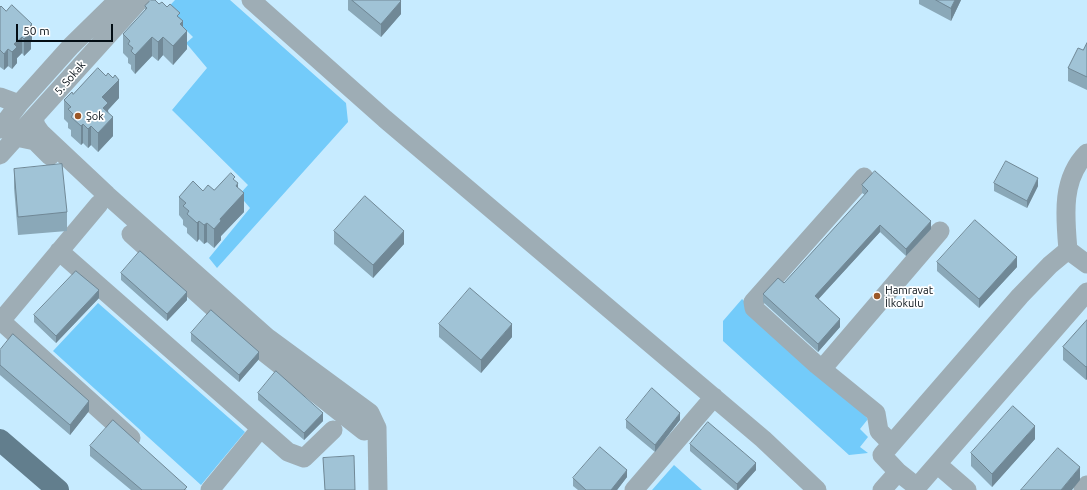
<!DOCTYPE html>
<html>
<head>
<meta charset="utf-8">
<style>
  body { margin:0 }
  #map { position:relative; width:1087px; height:490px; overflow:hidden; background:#c7ebff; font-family:Ubuntu,sans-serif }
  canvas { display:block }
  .scale { position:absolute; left:16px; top:24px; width:97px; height:18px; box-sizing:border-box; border:2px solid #030d14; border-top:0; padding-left:5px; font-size:12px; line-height:14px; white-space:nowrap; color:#030d14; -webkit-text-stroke:3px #fff; paint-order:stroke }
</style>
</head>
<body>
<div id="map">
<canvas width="1087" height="490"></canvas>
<div class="scale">50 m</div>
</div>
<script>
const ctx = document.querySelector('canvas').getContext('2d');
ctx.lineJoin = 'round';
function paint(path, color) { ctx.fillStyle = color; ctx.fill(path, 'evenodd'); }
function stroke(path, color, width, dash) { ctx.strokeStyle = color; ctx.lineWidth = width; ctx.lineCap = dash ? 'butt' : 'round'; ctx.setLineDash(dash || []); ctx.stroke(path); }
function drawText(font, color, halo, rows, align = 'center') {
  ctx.font = font + ' Ubuntu,sans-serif'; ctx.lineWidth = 3.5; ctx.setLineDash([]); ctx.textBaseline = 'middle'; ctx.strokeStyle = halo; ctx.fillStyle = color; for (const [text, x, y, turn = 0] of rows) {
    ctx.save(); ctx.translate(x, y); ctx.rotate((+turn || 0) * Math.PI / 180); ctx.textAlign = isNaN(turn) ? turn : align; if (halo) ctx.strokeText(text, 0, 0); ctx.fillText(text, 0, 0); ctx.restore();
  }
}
paint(new Path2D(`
  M175 0H230L346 103 348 122 217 268 209 258 250 208 239 195 248 185 172 110 207 68 186 43 193 37 172 16H160Z
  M742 299 849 397 868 419 860 429 868 437 860 447 868 453 849 455 723 341V321Z
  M98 303 245 432 201 485 53 351Z
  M674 465 702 490H652Z`), '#73cbfa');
stroke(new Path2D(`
  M251 0 385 119 763 439 817 490
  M0 97 19 104
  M34 118 36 126 41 133 107 195 268 338 370 413 377 428 378 490
  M0 129 19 104 71 46 118 0
  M16 137 35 141 50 156
  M0 155 140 0
  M864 177 753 302 754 308 817 365 876 413 879 431 891 443
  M131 234 256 346 364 431 377 428
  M1068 250C1065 216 1061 179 1087 153
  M59 251 288 452 304 458 333 430
  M1087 264 1068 250 1050 265 1020 296 882 455 898 472 917 487 1087 292
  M1 321 131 438
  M0 322 99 204
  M822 369 940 231
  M937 464 967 490
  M210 490 261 428
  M634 490 714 397
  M882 490 898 472
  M1083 490 1087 485`), '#9eadb5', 19);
stroke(new Path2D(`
  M0 440 58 490`), '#627e8d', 22);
paint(new Path2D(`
  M348 0H400L401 14 381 37 348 10Z
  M919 0H961L951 21 919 4Z
  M159 4 180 18 183 27 187 49 173 65 163 55 158 61 152 56 135 74 131 69V65L128 63V58L123 53V34L145 10V6Z
  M0 7 32 41H31V49L24 56 22 53 17 58V63L12 69 8 66 4 70 0 67Z
  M1087 43V90L1068 81V68L1083 50Z
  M73 94 119 98 108 110 113 136 98 152 91 145 88 148 83 143 81 145 71 136V130L68 128V123L64 119V100Z
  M14 169 67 212V231L18 235 14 188Z
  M235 181 238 188 244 212 221 236V240L214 248 207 242 204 244 199 239 197 242 187 233V228L183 225V220L179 215V197L203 191 214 190Z
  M994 183 1038 186 1027 208 994 191Z
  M862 185 931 229 906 256 880 232 818 299 840 327 818 352 763 302V294L784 283 865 195 862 193Z
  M334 231 404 244 373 278 334 244Z
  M937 262 1017 267 979 308 937 271Z
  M121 273 187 300 167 321 121 280Z
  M99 298 56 343 34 322V315Z
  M1087 320V379L1086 380 1063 360V347Z
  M439 324 512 337 481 373 439 337Z
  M191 333 259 359 239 382 191 341Z
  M0 350 89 411 70 435 0 375Z
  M258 393 323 421 304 440 258 400Z
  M626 420H680L655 452 626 428Z
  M1035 439 992 487 971 466V453Z
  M690 444 756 470 738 490H735L690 451Z
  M90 446 187 490H131L90 456Z
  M323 458 355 490H325Z
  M627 477 617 490H578L573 486V478Z`), '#8aa8b8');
paint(new Path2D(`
  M955 0H961L951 21V8Z
  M401 1V14L381 37V24Z
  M183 21V35L187 31V49L173 65V46L180 24Z
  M32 24V41H31V49L24 56V39L27 29Z
  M22 37V53L17 58V63L12 69V52L14 44Z
  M152 37V56L135 74V55Z
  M163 37V55L158 61V42Z
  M8 49V66L4 70V54Z
  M119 80V98L108 110V121L103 127 102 97Z
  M113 117V136L98 152V133Z
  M83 124V143L81 145V126Z
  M91 126V145L88 148V129Z
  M1038 178V186L1027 208V201Z
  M238 183V199L244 193V212L221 236V240L214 248V229L220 219 236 186Z
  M199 221V239L197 242V223Z
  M931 221V229L906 256V249Z
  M207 223V242L204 244V225Z
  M880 225V232L815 303V296Z
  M404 231V244L373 278V265Z
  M1017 257V267L979 308V299Z
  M99 290V298L56 343V336Z
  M187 292V300L167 321V314Z
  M840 319V327L818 352V344Z
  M512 324V337L481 373V360Z
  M259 352V359L239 382V375Z
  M1087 366V379L1086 380V367Z
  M89 401V411L70 435V425Z
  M323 413V421L304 440V433Z
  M680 413V420L655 452V445Z
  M1035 426V439L992 487V474Z
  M756 463V470L738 490H737V484Z
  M1080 467V480L1072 490H1061Z
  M627 470V477L617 490H611Z`), '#708896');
const building = new Path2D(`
  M151 0H155L159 4 162 2 167 7 170 4 180 13 177 16 183 21 180 24 187 31 173 46 163 37 158 42 152 37 135 55 131 51 133 48 128 44 130 41 123 34 147 8 145 6Z
  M352 0H400L401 1 381 24Z
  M936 0H955L951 8Z
  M12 5 32 24 27 29 31 33 24 39 22 37 14 44 17 47 12 52 8 49 4 54 0 50V7L1 6 6 11Z
  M1087 43V77L1068 68 1078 48 1083 50Z
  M98 68 106 76 108 73 113 78 115 75 119 80 102 97 108 103 103 108 113 117 98 133 91 126 88 129 83 124 81 126 71 117 73 114 68 109 71 107 64 100 72 92 73 94Z
  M1006 161 1038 178 1027 201 994 183Z
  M62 164 67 212 18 217 14 169Z
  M875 171 931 221 906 249 880 225 815 296 840 319 818 344 763 294 778 278 784 283 868 191 862 185Z
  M231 173 235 177 233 179 238 183 236 186 244 193 220 219 221 221 214 229 207 223 204 225 199 221 197 223 187 214 189 211 183 206 186 203 179 197 193 181 203 191 208 185 214 190Z
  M365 196 404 231 373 265 334 231Z
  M975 220 1017 257 979 299 937 262Z
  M140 251 187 292 167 314 121 273Z
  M76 271 99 290 56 336 34 315Z
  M470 288 512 324 481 360 439 324Z
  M211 310 259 352 239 375 191 333Z
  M1087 320V366L1086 367 1063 347Z
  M13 334 89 401 70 425 0 365V350Z
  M276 371 323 413 304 433 258 393Z
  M652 388 680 413 655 445 626 420Z
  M1013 406 1035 426 992 474 971 453Z
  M113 420 187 487 184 490H142L90 446Z
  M708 422 756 463 737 484 690 444Z
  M600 447 627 470 611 490H586L573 478Z
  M1058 448 1080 467 1061 490H1021Z
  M354 456 355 490H325L323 458Z`);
paint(building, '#a0c3d6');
stroke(building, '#708896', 1);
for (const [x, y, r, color] of [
  [78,116,4,"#9b5727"],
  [877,296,4,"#9b5727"]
]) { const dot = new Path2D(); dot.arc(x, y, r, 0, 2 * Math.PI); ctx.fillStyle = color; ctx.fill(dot); stroke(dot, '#fff', 1.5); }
drawText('11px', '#030d14', '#fff', [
  ["5. Sokak",70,78,-49]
]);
drawText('11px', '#030d14', '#fff', [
  ["Şok",86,116],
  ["Hamravat",885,290],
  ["İlkokulu",885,303]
], 'left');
</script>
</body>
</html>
